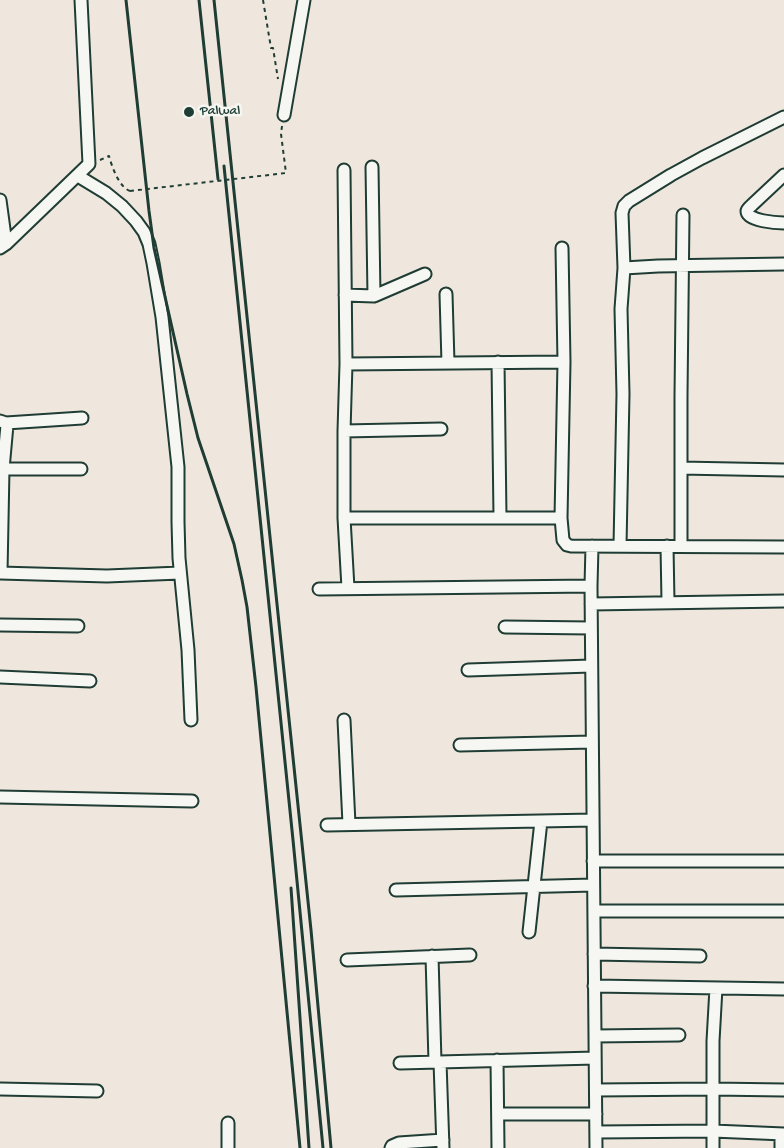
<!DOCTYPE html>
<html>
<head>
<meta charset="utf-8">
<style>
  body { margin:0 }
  canvas { display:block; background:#efe7dd }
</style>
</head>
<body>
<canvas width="784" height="1148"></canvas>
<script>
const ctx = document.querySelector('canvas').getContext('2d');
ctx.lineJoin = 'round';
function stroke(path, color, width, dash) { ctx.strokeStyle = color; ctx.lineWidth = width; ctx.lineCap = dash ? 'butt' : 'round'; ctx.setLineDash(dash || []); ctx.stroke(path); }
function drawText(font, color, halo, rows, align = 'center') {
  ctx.font = font + ' "Gochi Hand",sans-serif'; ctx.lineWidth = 5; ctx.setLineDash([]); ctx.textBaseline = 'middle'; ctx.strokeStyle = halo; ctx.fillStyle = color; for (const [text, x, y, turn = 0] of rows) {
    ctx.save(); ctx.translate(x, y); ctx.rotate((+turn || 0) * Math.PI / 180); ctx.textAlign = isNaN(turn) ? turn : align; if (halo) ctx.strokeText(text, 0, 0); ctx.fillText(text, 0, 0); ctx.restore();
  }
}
const minor = new Path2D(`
  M284 115 304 0
  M372 167 374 296
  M344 170 346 364 344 431V518L348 588
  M784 175 752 205C751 206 747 209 747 211 747 221 777 223 784 223
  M78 176 106 193 122 206 136 221 144 232 149 244 153 263 162 317 178 467V522L179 558 188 650 191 720
  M0 200 6 244
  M0 248 6 244 89 164 81 0
  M624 268 622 213 624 206 629 201 671 175 702 158 784 117
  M446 294 448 363
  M345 295 374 296 425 274
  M498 362 500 517
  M346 364 564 362
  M0 421 6 423 7 425 3 469 1 573
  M6 423 82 418
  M344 431 441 429
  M681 468 784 470
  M0 469H81
  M344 518H561L563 540 567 545 571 546 784 547
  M561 518 564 362 562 248
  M620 546 623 394 621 309 624 268 658 266 784 264
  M667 546 668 602
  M681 546V396L683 215
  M0 573 107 576 180 573
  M591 586 592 546
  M319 589 591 586 596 1148
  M591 604 784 601
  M0 625 78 626
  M505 627 591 628
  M468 670 591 666
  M0 677 90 681
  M344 720 349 824
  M460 745 592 742
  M0 797 192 801
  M327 825 593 820
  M593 861H784
  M396 890 593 885
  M594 911H784
  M529 932 541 821
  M594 954 700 956
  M432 956 435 1062
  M347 960 470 955
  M594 986 784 989
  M595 1036 679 1035
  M497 1060 498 1148
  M440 1062 443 1148
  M400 1063 595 1058
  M0 1089 97 1091
  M596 1090 713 1089 784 1090
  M498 1114H596
  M228 1123V1148
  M597 1132 713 1131 784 1134
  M781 1134V1148
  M391 1148 392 1146 399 1143 443 1140
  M713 1148V1041L716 988`);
stroke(minor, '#1f3d34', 15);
stroke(new Path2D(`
  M263 0 271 48H273L278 79
  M282 126 281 134 286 173
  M100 160 109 156C112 167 119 187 130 191`), '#1f3d34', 2, [4, 4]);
stroke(minor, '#f6f6f2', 11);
stroke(new Path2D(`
  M126 0 149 211 154 248 187 394 198 438 234 544 242 580 247 607 256 687 300 1148
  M199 0 218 179
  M214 0 311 930 331 1148
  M224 166 293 840 323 1148
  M291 888 309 1148`), '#1f3d34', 3);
stroke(new Path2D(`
  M130 191 286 173`), '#1f3d34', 2, [4, 4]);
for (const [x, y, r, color] of [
  [189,112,6,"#1f3d34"]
]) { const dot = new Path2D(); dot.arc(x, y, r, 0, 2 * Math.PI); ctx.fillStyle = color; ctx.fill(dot); stroke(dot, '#f6f6f2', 2); }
drawText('14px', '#1f3d34', '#f6f6f2', [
  ["Palwal",200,112]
], 'left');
</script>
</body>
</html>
